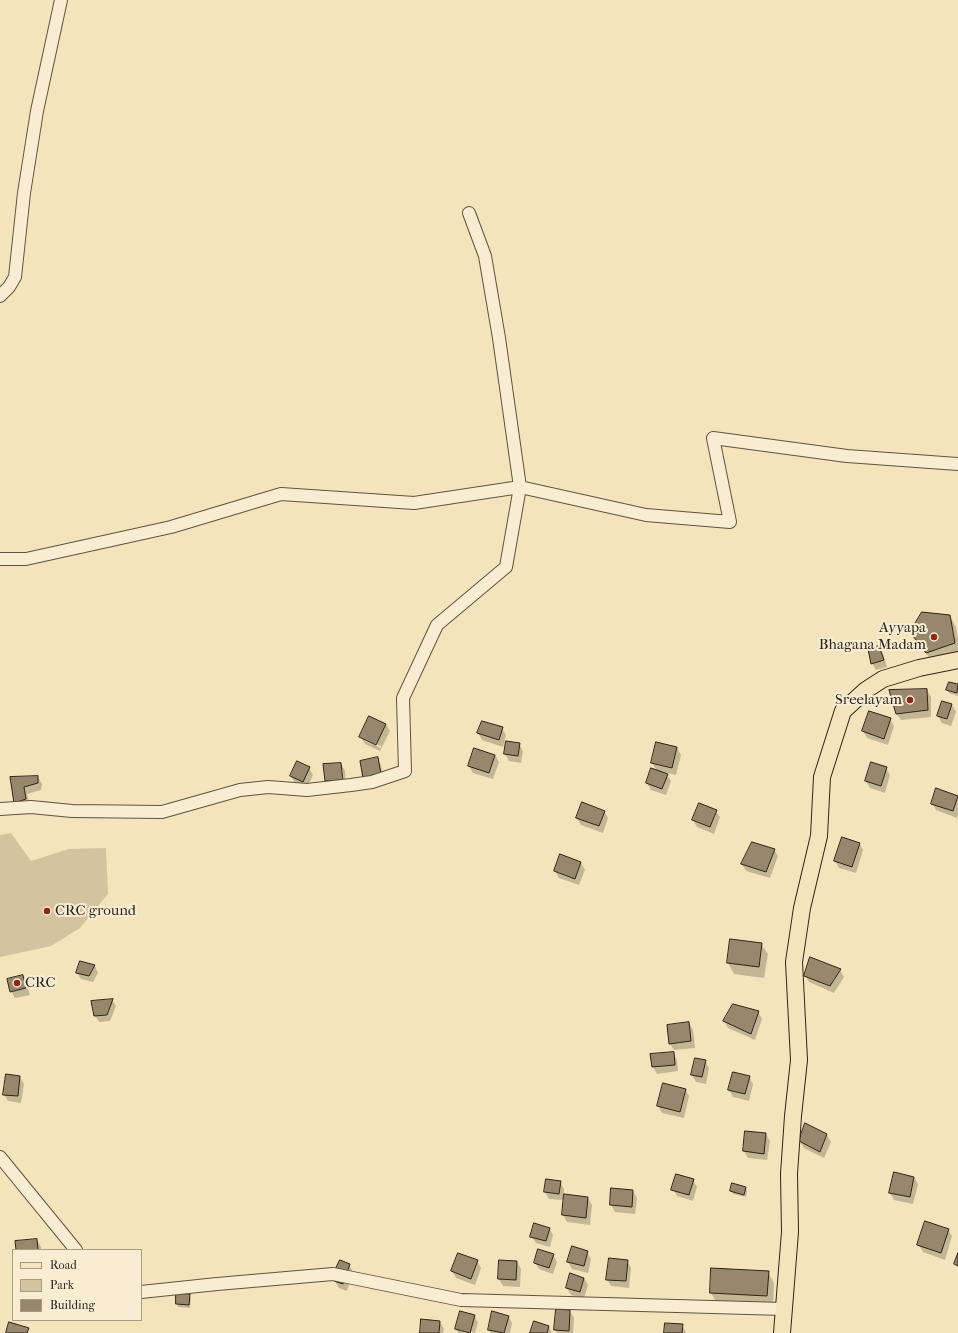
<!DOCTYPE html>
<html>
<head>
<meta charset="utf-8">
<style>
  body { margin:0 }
  #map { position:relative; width:958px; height:1333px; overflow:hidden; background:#f4e4bb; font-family:"IM FELL French Canon",serif }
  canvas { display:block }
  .legend { position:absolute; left:12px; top:1249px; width:130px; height:72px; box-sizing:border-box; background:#f8edd3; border:1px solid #a89c88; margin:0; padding:5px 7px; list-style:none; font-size:12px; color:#302218 }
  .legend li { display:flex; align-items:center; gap:8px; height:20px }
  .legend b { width:20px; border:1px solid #a89c88 }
</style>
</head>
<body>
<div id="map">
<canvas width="958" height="1333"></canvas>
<ul class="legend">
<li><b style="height:5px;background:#f4e4bb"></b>Road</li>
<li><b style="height:11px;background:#d3c39f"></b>Park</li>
<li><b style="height:11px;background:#96876d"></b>Building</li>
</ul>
</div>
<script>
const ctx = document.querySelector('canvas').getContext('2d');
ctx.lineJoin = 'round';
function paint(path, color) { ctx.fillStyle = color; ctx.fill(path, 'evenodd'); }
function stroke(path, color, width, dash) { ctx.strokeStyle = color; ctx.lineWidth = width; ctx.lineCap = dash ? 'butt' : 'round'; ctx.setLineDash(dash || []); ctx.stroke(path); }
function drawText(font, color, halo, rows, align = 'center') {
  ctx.font = font + ' "IM FELL French Canon",serif'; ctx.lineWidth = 4; ctx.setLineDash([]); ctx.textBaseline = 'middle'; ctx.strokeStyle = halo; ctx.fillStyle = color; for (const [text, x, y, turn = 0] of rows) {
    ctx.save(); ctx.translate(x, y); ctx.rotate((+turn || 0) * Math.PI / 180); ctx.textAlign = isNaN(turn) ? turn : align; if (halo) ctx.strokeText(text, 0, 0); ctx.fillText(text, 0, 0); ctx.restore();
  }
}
paint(new Path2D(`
  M11 833 31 861 69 849 106 848 108 894 80 928 51 946 0 957V835Z`), '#d3c39f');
paint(new Path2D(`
  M950 616 956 627 958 639V654L933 663 918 642 912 632Z
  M879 647 883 654 887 667 876 670 872 663Z
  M950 683 958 686V696L949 693 947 690Z
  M927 690 931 697V717L901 720 896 713Z
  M942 702 952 705 956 712 951 726 942 723 938 716Z
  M890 719 894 726 888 745 867 738 863 731Z
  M386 724 390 731 380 751 365 744 361 737ZM365 739 381 746V748L365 741Z
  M502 728 506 735 503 747 482 740 478 733Z
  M506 742 519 744 523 751 521 763 509 761 505 754Z
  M677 748 681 755 676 775 663 772V773L667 775 671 781 666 795 651 790 647 783 657 771 652 763Z
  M495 755 499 762 493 779 473 773 469 766Z
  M377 758 381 765 384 781 368 784Z
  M341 764 345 771 346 786 330 788 326 781 324 765ZM341 770H343L344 784 342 785Z
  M309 768 313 775 307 788 295 783 291 776Z
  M886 768 890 775 885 793 870 788 866 781Z
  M38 777 42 784 41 790 27 794 30 806 15 803 12 778Z
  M937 789 958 797V814L957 818 936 810 932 803Z
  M604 811 608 818 603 833 581 825 577 818Z
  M716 811 720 817 714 834 697 827 693 820Z
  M859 843 863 850 856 873 839 868 835 861Z
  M774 850 778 856 770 878 746 871 742 864Z
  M581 863 585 870 579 885 559 878 555 871Z
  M761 944 768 954 764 978 734 974 728 963Z
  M81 962 95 966 98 973 93 982 81 979 77 973Z
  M840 970 844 977 834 993 809 982 805 975Z
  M23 976 26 983 30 995 15 998 11 991Z
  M112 1000 116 1006 110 1021 99 1022 95 1015Z
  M758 1012 762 1019 755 1040 728 1028 724 1021Z
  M689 1023 693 1030 695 1048 674 1050 670 1044Z
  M673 1053 677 1060 678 1071 657 1074 653 1067Z
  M705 1061 709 1068 706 1084 696 1082 692 1075Z
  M20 1077 24 1084 21 1103 8 1101 4 1094Z
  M749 1077 753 1084 749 1101 733 1097 729 1090Z
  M685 1089 689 1096 684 1118 662 1113 658 1106Z
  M806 1125 827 1135 831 1142 824 1158 804 1148 800 1141Z
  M746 1132 766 1134 770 1141 767 1160 748 1158 744 1151Z
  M914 1177 918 1184 913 1204 894 1200 890 1193Z
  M693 1180 697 1187 693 1201 677 1196 673 1189Z
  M560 1182 564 1189 563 1200 549 1199 545 1192Z
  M746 1188 747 1191 746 1197 733 1194 731 1191Z
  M633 1191 637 1198 635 1214 615 1212 611 1205Z
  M565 1196 588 1198 592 1205 590 1225 567 1222 563 1215Z
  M549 1228 553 1235 550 1247 536 1243 532 1237Z
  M948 1230 952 1236 945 1260 923 1252 919 1245Z
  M37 1240 41 1247V1250H17Z
  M587 1252 591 1259 588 1273 572 1269 568 1262Z
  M553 1255 557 1262 553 1274 539 1269 535 1263Z
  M477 1261 481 1268 475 1285 456 1278 452 1271Z
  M499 1261 517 1262 521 1269 520 1287 503 1286 499 1279Z
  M627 1261 631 1268 629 1288 611 1286 607 1279Z
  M349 1265 353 1272 347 1291 339 1288 335 1281Z
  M712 1269 768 1272 774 1283 773 1306 717 1304 711 1293Z
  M584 1278 588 1285 584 1299 571 1295 567 1288Z
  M189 1295 191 1298 190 1308 178 1307 177 1304Z
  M570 1311 574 1318 573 1333H557L555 1330Z
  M474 1316 478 1322 475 1333 460 1329V1331L466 1333H458L456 1329Z
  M508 1316 512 1323 510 1333H491L489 1330Z
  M440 1322 444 1329 443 1333H421Z
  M682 1325 686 1333H665Z
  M549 1327 552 1333H531Z`), '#0003');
const building = new Path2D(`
  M922 612 950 615 955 643 926 653 910 632Z
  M879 646 884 660 871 664 868 649Z
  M949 682 958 684 957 693 946 690Z
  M927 689 928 710 896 714 889 690Z
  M942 701 952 704 947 719 937 716Z
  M869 711 891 718 884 739 862 731Z
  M369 716 386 724 376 745 359 737Z
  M482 721 503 727 499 740 477 733Z
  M506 741 520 743 518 756 504 754Z
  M656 742 677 747 672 768 651 763Z
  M474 748 495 755 489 773 468 766Z
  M378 757 381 774 363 778 360 761Z
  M297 761 310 767 303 782 290 776Z
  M871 762 887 767 881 786 865 781Z
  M341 763 343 780 325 781 323 764Z
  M651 768 668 774 662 789 646 783Z
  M38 776V783L24 787 26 799 14 803 10 777Z
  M936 788 958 796 953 811 931 804Z
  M582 802 605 811 599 826 576 818Z
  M699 803 717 810 710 827 692 820Z
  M842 837 860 843 852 867 834 861Z
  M752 842 775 849 766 872 741 864Z
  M560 854 581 862 575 879 554 871Z
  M730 939 762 943 759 967 727 963Z
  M810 957 841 969 830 986 804 976Z
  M80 961 95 965 89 976 76 973Z
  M23 975 26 988 10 992 7 979Z
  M113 999 107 1015 94 1016 91 1001Z
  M733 1004 759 1011 751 1034 723 1021Z
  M689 1022 691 1041 669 1044 667 1025Z
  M674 1052 675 1065 652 1067 650 1054Z
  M695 1058 706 1060 702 1077 691 1075Z
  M733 1072 750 1076 745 1094 728 1090Z
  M6 1074 20 1076 18 1096 3 1095Z
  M663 1083 686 1089 680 1112 657 1106Z
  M805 1123 827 1134 820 1152 799 1141Z
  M745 1131 766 1133 764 1154 743 1151Z
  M894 1172 914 1177 910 1197 889 1193Z
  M676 1174 694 1179 689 1195 671 1190Z
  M546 1179 561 1181 559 1194 544 1192Z
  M732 1183 746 1187 744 1195 730 1191Z
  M611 1188 633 1190 632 1207 610 1205Z
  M564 1194 588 1197 586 1218 562 1215Z
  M925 1221 949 1229 941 1253 917 1245Z
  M534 1223 550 1228 546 1241 530 1237Z
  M37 1239 38 1250H16L15 1241Z
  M572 1246 588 1251 584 1266 567 1262Z
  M538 1249 554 1254 549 1268 534 1263Z
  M458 1253 478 1260 471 1279 451 1271Z
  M958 1253V1266L954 1264Z
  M609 1258 628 1260 626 1281 606 1280Z
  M340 1260 350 1264 343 1284 334 1281 333 1274Z
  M499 1260 517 1261 516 1280 498 1279Z
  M711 1268 769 1271 767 1296 710 1293Z
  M570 1273 584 1278 580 1292 566 1288Z
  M176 1293 190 1294 189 1305 176 1304Z
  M556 1309 570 1310 569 1331 554 1330Z
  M460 1311 475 1315 470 1333 455 1329Z
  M492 1311 509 1316 504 1333 488 1330Z
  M421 1319 440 1321 439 1333H420Z
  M534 1321 549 1326 547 1333H530Z
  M9 1322 29 1328 27 1333H6Z
  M665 1323 683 1324 682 1333H664Z`);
paint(building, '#96876d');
stroke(building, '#302218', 1);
const minor = new Path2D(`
  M0 296 9 287 15 277 24 193 37 111 61 0
  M0 559H26L171 527 281 494 414 503 520 487 646 515 730 522 713 438 847 456 958 464
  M0 809 31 807 72 811 162 812 240 790 268 787 307 790 351 785 372 782 405 771 403 698 437 625 506 567 520 487 499 338 485 256 469 213
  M0 1157 76 1250
  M141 1292 217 1284 333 1274 461 1300 784 1309`);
const major = new Path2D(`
  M782 1333 790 1232 789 1174 793 1116 799 1060 794 962 802 908 819 836 822 777 843 711 866 690 883 679 919 668 958 660`);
stroke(minor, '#615241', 14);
stroke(major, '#302218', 18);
stroke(minor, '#f8edd3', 12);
stroke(major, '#f4e4bb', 16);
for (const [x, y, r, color] of [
  [934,637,4,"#8f2418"],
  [910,700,4,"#8f2418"],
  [47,911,4,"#8f2418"],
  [17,983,4,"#8f2418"]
]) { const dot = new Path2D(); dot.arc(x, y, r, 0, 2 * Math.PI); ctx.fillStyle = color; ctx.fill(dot); stroke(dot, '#f8edd3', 1.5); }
drawText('15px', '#302218', '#f8edd3', [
  ["Ayyapa",926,628],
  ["Bhagana Madam",926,645],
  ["Sreelayam",902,700],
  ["CRC ground",55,911,"left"],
  ["CRC",25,983,"left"]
], 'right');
</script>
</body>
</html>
